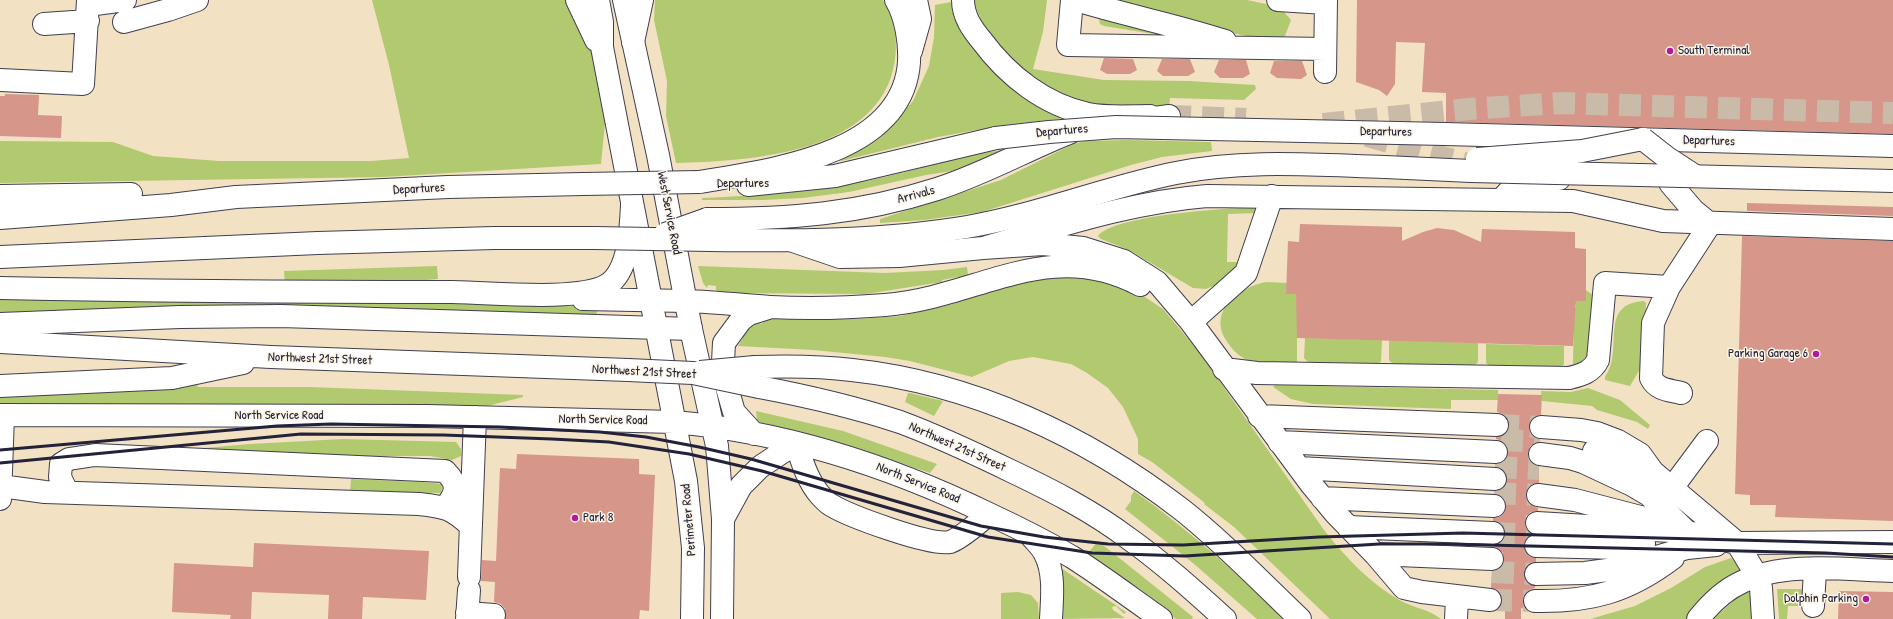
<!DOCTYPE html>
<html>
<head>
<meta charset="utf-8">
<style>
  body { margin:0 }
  canvas { display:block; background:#f3e1c3 }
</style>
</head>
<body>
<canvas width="1893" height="619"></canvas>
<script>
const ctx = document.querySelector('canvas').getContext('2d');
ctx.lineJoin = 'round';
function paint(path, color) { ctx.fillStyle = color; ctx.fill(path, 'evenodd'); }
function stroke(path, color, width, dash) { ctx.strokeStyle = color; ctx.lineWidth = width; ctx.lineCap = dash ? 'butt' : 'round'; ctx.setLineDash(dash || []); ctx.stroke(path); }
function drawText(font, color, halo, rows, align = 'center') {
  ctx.font = font + ' "Patrick Hand",sans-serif'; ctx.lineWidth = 3; ctx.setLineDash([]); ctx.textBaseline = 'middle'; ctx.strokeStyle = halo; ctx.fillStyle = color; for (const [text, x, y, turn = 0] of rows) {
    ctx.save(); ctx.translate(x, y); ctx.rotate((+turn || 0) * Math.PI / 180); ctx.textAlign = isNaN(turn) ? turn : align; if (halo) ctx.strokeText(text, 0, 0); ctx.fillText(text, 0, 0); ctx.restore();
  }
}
paint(new Path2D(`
  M372 0H568L590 43 598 78 605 123 601 164 383 177 0 183V141L113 142 153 156 219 161H371L409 158 389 65Z
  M655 0H883C896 21 899 46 893 70 872 155 746 161 676 163L666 116 667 81 654 20Z
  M972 0H1047L1043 32 1033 69 1104 80 1189 81 1255 85 1256 89 1244 100 1170 98 1169 109 1110 106 1073 100 1035 80 1009 59 986 30Z
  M1099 0H1247L1280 7 1291 20 1285 36 1266 40 1198 26Z
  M951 2 967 38 988 66 1038 104 1075 117 1005 125 938 137 841 161 839 157 886 131 913 101 929 66 934 37 935 5Z
  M1103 16 1179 38 1104 26 1100 24 1099 19Z
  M1127 140 1211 142 1212 151 1162 157 1131 165 982 212 924 220 880 223V219L1001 180 1073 144 1086 141Z
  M1005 150 952 171 926 175 849 192 803 198 763 200H702V198C759 195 815 193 871 180 916 171 959 155 1005 150Z
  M1257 207V213L1228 214 1227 262H1239L1240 264 1218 284 1206 289 1193 288 1129 250 1101 239 1098 236C1113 215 1230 208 1257 207Z
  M437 266 438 279 415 281 285 285 284 271Z
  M698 266 885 273 943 270 967 267 968 275 942 280V282L866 294 727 293 720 295 719 291 716 290V286L708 285 707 288 703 283Z
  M1080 272 1133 289 1163 309 1199 352 1324 530C1346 558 1371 584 1401 601 1414 608 1429 609 1441 619H1330L1234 527 1204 504 1205 503 1152 462 1138 454V439L1123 407 1108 388 1087 373 1071 364 1033 357 1009 361 972 377 910 361 885 357 813 350 738 346 743 338 740 333 757 322 761 324 767 319H858L901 316 953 304 1019 279Z
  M1266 282 1287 283 1286 294H1296V301L1297 302V362C1284 362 1257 365 1245 359 1237 355 1231 348 1226 340 1208 311 1239 287 1266 282Z
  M1586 290 1593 295 1592 353 1577 368 1573 364 1574 308H1576V301Z
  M0 296 529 305 598 307 596 317 0 315Z
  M1644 301 1646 303 1643 364 1630 386 1605 380V377C1625 349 1597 304 1644 301Z
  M1305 338 1382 340 1381 362 1376 364 1309 363 1304 358Z
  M1389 340 1478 343V362L1473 367 1394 365 1389 360Z
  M1486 344 1564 346V364L1559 369 1491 368 1486 363Z
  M197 385 198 387H309L523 395V397L483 407 0 405V394Z
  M1275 385 1498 390V400H1451V409L1313 404 1291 399 1273 387Z
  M1588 388 1620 400 1650 425 1648 429 1637 422 1597 410 1592 406 1542 401 1541 391 1571 392Z
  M908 393H910L943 401 934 416 905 402Z
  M756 411 843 431 937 464 930 473 850 446 759 422 757 420Z
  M343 439 456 442 461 449V456L452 460 430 456H377L264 458 147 453 250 444Z
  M351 479 421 482 443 484 441 493 350 492Z
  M1134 491C1188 529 1237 574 1286 619H1257L1193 563 1125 509 1131 501V496Z
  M1098 541 1193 617 1192 619H1176L1085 557Z
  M1731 558 1742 570 1686 619H1590L1635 606 1671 588 1705 567Z
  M1061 568 1126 612 1124 614 1116 606 1112 607 1113 610 1125 618 1057 619Z
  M1777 589H1801L1803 591 1802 606H1788L1787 619H1779Z
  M1749 591 1752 592 1759 619H1713L1740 595Z
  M1018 592 1031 595 1038 603 1039 619H1001V593Z`), '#b1ca6f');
paint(new Path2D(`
  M1357 0H1893V134L1446 122V93L1422 92 1425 43 1396 42 1395 84 1387 96 1379 90 1356 82Z
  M1104 58 1133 59 1137 70 1130 74H1107L1100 70Z
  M1162 59H1190L1195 72 1188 76H1163L1157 71Z
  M1219 60H1246L1250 74 1243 78H1220L1214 72Z
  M1274 61H1302L1307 75 1301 79 1277 78 1270 73Z
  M5 94 39 95 38 115 62 116 61 138 0 136V96H5Z
  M1747 203 1893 207V216L1747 211Z
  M1300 224 1402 227V241L1423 232 1437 228 1454 230 1481 242 1482 229 1575 232V248L1586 249V301H1576L1573 346 1297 338 1296 294H1286L1288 241 1299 242Z
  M1742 236 1893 241V521L1775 517 1776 505H1750V495L1735 494Z
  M1498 394 1542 395 1541 415 1535 416 1531 420 1529 426 1530 433 1534 438 1540 439V442L1530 446 1528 453V458L1532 464 1539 467V483L1533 484 1528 487 1526 494 1527 500 1531 505 1538 508V511L1531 512 1526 516 1525 523 1526 528 1533 534 1526 539 1524 545 1525 552 1530 557 1536 558V562L1530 563 1525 568 1524 574 1526 581 1535 586V588L1528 590 1524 595 1523 601 1525 609 1521 608V619H1505V608H1499L1502 602V595L1497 590 1491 588 1492 571 1498 570 1502 566 1504 560 1503 553 1493 545 1498 544 1503 540 1505 533 1504 527 1499 522 1493 521V518L1499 517 1504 513 1506 506 1505 500 1500 495 1494 494V491L1500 490 1505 486 1507 479 1506 473 1501 468 1495 466V464L1501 463 1506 459 1508 452 1507 446 1502 441 1496 439V437L1503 436 1507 432 1509 426 1508 419 1503 414 1497 412Z
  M517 454 639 459V474L655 475 649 611 640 610 639 619H505V609L501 604 494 602 495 582 481 581 482 560 496 561 500 468 516 469Z
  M254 543 429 551 426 600 363 597 362 619H328L329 595 252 592 251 619H230L231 615 172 612 174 563 253 567Z
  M1839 591 1893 592V619H1838Z`), '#d7968a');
stroke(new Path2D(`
  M1497 425 1541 427
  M1501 440 1540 442
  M1495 467 1539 469
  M1494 493 1538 495
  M1493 533 1537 535
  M1492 572 1536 574
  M1490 600 1535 601`), '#c9bba8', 22, [22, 11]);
stroke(new Path2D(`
  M1169 116 1246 119
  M1323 124 1469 109 1560 103 1893 113
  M1367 136 1478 167`), '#c9bba8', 22, [22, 11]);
const minor = new Path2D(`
  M577 0 596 40
  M598 0 602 22V47L686 481 693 548 692 619
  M624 0 658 155 691 329 717 446 723 519 722 619
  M1072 0 1068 45 1325 49
  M1076 0C1125 15 1176 25 1225 41
  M1278 0 1326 3
  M88 5 125 0
  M124 22 168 10 197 0
  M44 24 88 21
  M1325 72 1326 0
  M0 80 83 84 88 0
  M1670 183 1693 210 1710 224
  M1501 200 1514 186 1559 179
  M793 241 840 257 899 256 983 248 1043 244 1083 248 1124 261 1157 282 1191 322 1311 484 1335 513 1375 554 1404 588 1422 592 1490 600
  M983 248C1057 227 1131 202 1207 196L1573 201 1663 221 1893 229
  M686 301C714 302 742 305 770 307 808 309 847 308 885 305 977 298 1048 236 1140 285
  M1191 322 1246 273 1272 196
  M755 367C787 366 819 366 852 370 972 383 1086 436 1181 509 1223 542 1261 582 1300 619
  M1224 369 1257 373 1569 378C1582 375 1592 372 1598 360L1605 283 1669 287
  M1681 393C1669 390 1657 390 1651 378L1653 323 1669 287 1710 224
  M0 415 427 416 675 422C785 432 890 466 989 514 1017 527 1045 541 1072 557 1102 576 1131 598 1161 619
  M1259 416 1497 425
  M1541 427 1581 430 1597 433 1618 441 1640 454 1653 472 1737 543 1757 576 1761 588 1763 619
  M754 434 734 412 725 381 723 362 724 343 741 320 749 314 768 308
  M1279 442 1496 452
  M1594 451 1635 468 1653 472
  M1540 454 1570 458 1583 462 1632 485 1649 495 1687 532
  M1299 468 1495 479
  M0 486 45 492 419 504C446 507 451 508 471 526
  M1672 488 1707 441
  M67 492 60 477 61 464 69 459 95 455 445 471C459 485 457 491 446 507
  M1538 495 1575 500 1648 519
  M1322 498 1494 506
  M0 499 3 415
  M723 519 741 486 760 467 796 443C802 461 807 480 820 495 823 498 827 503 831 505 849 516 930 546 950 542 962 538 979 522 989 514
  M1537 523 1687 532 1737 543 1893 542
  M1348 527 1493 533
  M1031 536C1036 542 1042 547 1045 554 1055 573 1052 598 1051 619
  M1536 546 1619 548 1644 544
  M1375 554 1492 559
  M1536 574 1585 573 1615 569 1687 548 1716 545
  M469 577 475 417
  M1535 601C1591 602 1628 592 1673 558
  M1813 606 1815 570
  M467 613 494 615
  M467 619 469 590
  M1456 619 1457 598
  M1698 619C1710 604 1724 590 1742 582 1784 561 1847 570 1893 571`);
const major = new Path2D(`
  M963 0C963 16 972 29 982 41 1008 76 1045 105 1088 114 1108 118 1130 116 1150 116
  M633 42 642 0
  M911 51 920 19 916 0
  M1134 121 1169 116
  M1445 134 1893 146
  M699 182C770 170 903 155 909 62 910 42 906 17 896 0
  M748 185 835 176 996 138
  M0 196 131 194
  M0 218 171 205 236 197 448 187 583 184
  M707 219C788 219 859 214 937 189 984 174 1026 150 1071 132
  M711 240C796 241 883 241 967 227 1038 215 1106 187 1176 173 1244 159 1316 165 1385 167
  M0 257 318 243 494 238H594
  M0 288C150 291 301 292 451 292 487 292 579 302 607 285 629 272 631 228 632 205
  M583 299 686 301
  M0 324 180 317 281 316 691 329
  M0 342 271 357 628 370
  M0 386 172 378 243 363
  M759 387C807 396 854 407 900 422 938 436 976 454 1013 472 1053 491 1092 511 1128 538 1162 562 1194 591 1225 619`);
stroke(minor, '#413f4f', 24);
stroke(major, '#413f4f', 24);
stroke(minor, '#fff', 22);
stroke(major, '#fff', 22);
stroke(new Path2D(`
  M0 450 277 426 331 424 500 427 600 432 646 437 699 447 751 459 981 526 1044 537 1108 544 1183 545 1319 537 1463 533 1893 544
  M0 463 301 434 443 435 552 439 609 442 689 454 762 471 988 537 1092 553 1185 556 1379 544H1445L1826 553 1893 557`), '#22223b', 3);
const minorBridge = new Path2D(`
  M1643 139 1666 157 1695 176
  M700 372 755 367`);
const majorBridge = new Path2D(`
  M996 138 1049 132 1116 127 1445 134
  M1477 159 1582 151 1643 139
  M1385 167 1471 171 1893 181
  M583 184 699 182
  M665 234 707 219
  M594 238 711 240
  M628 370 693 373 759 387`);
stroke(minorBridge, '#413f4f', 24, []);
stroke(majorBridge, '#413f4f', 24, []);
stroke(minorBridge, '#fff', 22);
stroke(majorBridge, '#fff', 22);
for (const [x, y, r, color] of [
  [1670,51,4,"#b5179e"],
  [1816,354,4,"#b5179e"],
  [575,518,4,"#b5179e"],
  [1866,599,4,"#b5179e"]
]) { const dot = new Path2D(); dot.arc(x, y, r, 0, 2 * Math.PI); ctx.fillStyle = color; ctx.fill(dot); stroke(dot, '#fcf5e5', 1.5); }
drawText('13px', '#22223b', '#fcf5e5', [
  ["South Terminal",1678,51],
  ["Parking Garage 6",1808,354,"right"],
  ["Park 8",583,518],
  ["Dolphin Parking",1858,599,"right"]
], 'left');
drawText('13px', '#22223b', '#fcf5e5', [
  ["Departures",1062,131,-5],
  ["Departures",1386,132,1],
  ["Departures",1709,141,2],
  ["Departures",743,184],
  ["Departures",419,189,-3],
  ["Arrivals",916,195,-15],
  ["West Service Road",669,213,79],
  ["Northwest 21st Street",320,359,2],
  ["Northwest 21st Street",644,372,3],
  ["North Service Road",279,416],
  ["North Service Road",603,420,1],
  ["Northwest 21st Street",957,447,24],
  ["North Service Road",918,483,22],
  ["Perimeter Road",689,520,-95]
]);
</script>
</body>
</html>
